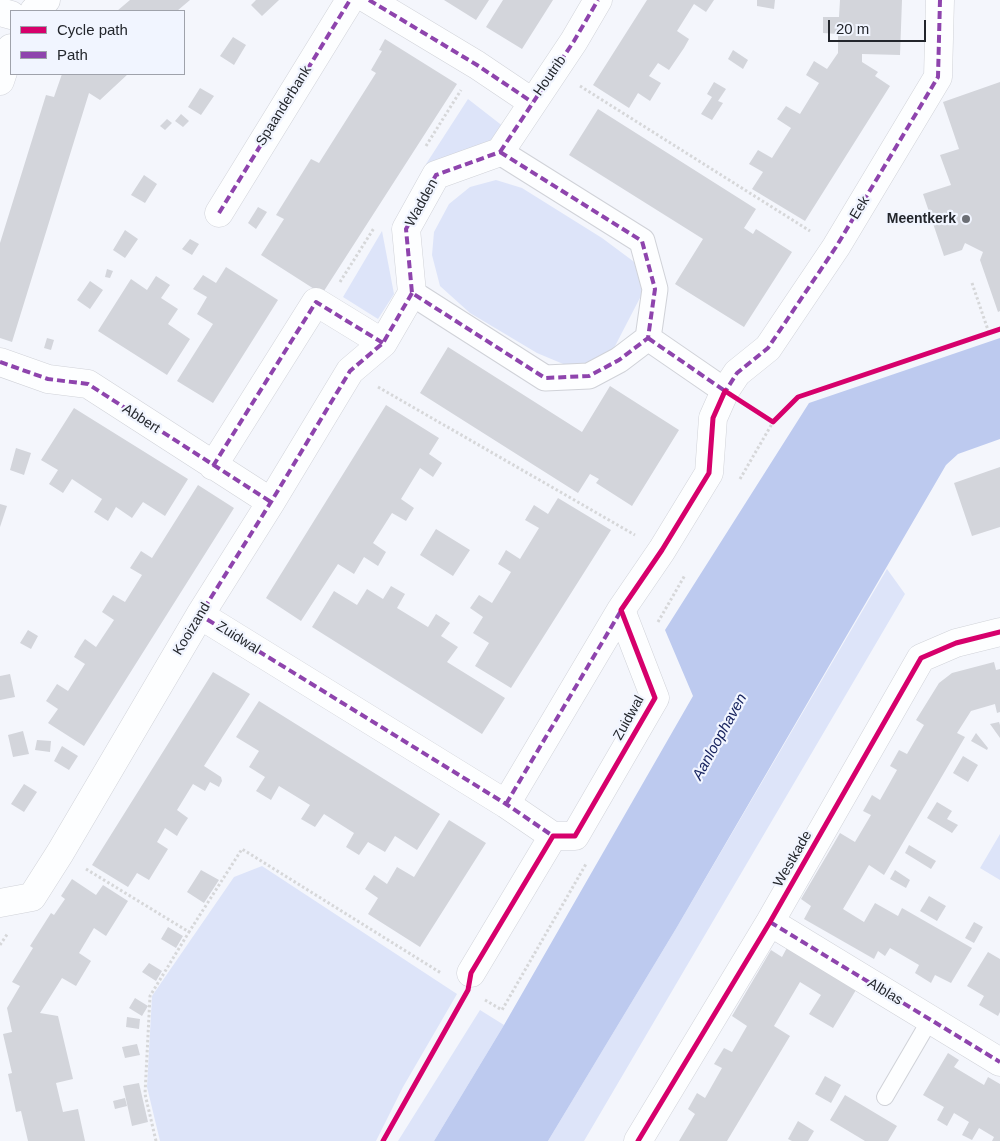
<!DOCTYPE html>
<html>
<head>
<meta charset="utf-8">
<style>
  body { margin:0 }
  #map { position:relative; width:1000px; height:1141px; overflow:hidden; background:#f4f6fc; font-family:Helvetica,sans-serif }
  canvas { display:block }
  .legend { position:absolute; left:10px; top:10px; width:175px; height:65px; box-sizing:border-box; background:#f1f5ff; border:1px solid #9fa2ab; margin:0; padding:6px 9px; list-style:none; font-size:15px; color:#23262c }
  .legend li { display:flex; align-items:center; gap:10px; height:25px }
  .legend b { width:25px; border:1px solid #9fa2ab }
  .scale { position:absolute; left:828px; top:20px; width:98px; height:22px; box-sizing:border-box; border:2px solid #23262c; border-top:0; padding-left:6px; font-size:15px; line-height:18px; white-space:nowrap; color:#23262c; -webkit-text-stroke:4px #f1f5ff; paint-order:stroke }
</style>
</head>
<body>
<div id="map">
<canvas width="1000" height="1141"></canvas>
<ul class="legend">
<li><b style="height:6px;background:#d6006c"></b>Cycle path</li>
<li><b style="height:6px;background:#8e44ad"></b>Path</li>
</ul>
<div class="scale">20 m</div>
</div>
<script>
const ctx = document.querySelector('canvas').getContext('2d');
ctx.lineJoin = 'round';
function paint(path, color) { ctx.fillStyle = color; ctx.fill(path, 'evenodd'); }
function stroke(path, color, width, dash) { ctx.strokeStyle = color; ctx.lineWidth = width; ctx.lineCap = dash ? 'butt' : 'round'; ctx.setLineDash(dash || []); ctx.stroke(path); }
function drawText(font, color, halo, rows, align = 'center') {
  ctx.font = font + ' Helvetica,sans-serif'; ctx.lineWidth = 4.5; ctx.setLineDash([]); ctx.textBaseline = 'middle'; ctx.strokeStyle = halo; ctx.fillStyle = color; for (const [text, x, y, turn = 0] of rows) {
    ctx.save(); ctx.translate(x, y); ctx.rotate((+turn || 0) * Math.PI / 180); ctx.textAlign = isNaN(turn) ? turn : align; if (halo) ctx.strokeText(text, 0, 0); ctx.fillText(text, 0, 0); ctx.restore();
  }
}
paint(new Path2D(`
  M468 99 504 127 491 144 426 164Z
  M496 180 522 188 602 238 637 264 643 292 613 350 583 368 568 366 537 353 470 313 440 286 432 255 434 232 449 204 470 187Z
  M382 231 394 294 378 319 343 297Z
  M887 569 905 594 584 1141H548L677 927Z
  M1000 834V880L980 868Z
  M262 866 457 994 403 1087 376 1141H160L147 1087 152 996 234 877Z
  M480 1010 504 1025 434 1141H398Z`), '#dde4f9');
paint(new Path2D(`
  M1000 338V439L958 454 946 465 677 927 548 1141H434L504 1025 693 696 665 630 809 403Z`), '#bdcaef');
paint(new Path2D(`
  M130 0H190L177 11H117Z
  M256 0H279L262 16 251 5Z
  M444 0H489L476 20Z
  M503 0H553L522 49 486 27Z
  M647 0H714L706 12 694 4 677 31 689 39 684 48 669 70 658 63 649 76 661 83 650 101 638 93 629 108 593 85Z
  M757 0H775L774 9 757 6Z
  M840 0H902L900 55 862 54V62L878 72 875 76 890 86 805 221 752 189 763 172 749 164 758 150 772 158 791 128 777 119 786 106 800 114 819 83 806 75 814 61 827 69 838 53V34L823 33V17H839Z
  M233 37 246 45 234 65 220 56Z
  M385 39 457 84 322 294 261 255 284 219 276 215 311 159 319 163 376 73 371 70 382 51 379 50Z
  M733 50 748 60 743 69 728 59Z
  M62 74H128L100 100 89 93 12 342 0 338V243L46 95 54 97Z
  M714 82 726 89 718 101 723 103 712 120 701 114 712 97 707 94Z
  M1000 82V311L998 312 980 260 983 252 965 243 962 250 944 256 923 194 951 185 940 155 959 149 943 102Z
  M200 88 214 96 201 115 188 107Z
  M598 109 756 209 744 228 753 234 756 229 792 252 744 327 675 284 703 239 569 155Z
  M181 114 189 121 183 127 175 121Z
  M167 119 172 123 165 130 160 126Z
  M144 175 157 184 145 203 131 195Z
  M258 207 267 212 256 229 248 223Z
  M125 230 138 239 125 258 113 250Z
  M190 239 199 244 192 255 182 249Z
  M226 267 278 300 213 403 177 381 213 324 197 314 207 297 193 289 203 275 216 283Z
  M107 269 113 271 110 278 105 277Z
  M156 276 170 285 161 298 178 309 168 324 190 339 167 375 98 331 131 279 147 290Z
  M90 281 103 290 90 309 77 300Z
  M47 338 54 340 51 350 44 348Z
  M448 347 582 432 610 386 679 430 632 506 596 483 599 479 590 474 578 493 420 393Z
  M386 405 439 438 429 454 442 463 433 477 420 468 401 499 414 508 406 521 392 513 373 543 386 552 378 566 364 557 354 574 338 564 301 621 266 598Z
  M74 408 188 479 165 516 143 502 132 518 116 507 108 521 94 512 102 499 72 479 63 493 49 484 58 470 41 460Z
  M16 448 31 453 24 475 10 470Z
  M1000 467V527L972 536 954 483Z
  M198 485 234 508 84 746 48 723 58 709 46 701 57 684 68 691 85 664 74 657 79 648 85 639 96 647 114 620 102 612 107 604 113 595 125 602 142 575 130 568 141 551 152 558Z
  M558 498 611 530 511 688 475 666 489 643 473 633 483 617 470 608 479 595 492 603 511 572 498 564 506 550 520 559 539 528 525 520 534 505 548 514Z
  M0 504 7 506 0 527Z
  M436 529 470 550 453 576 420 555Z
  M391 586 405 594 397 608 428 627 436 614 450 623 441 636 458 647 447 662 505 698 482 734 312 627 334 591 357 605 367 589 383 599Z
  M28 630 38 636 31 649 20 643Z
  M994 662 996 670 1000 669V712L997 713 995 704 971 711 957 733 965 737 884 875 869 865 843 909 864 922 875 903 898 916 902 908 972 948 951 983 935 975 931 983 915 973 919 965 890 948 885 956 878 951 874 959 804 919 811 906 801 899 840 833 855 842 871 815 863 811 872 795 880 800 897 770 890 766 899 750 907 754 924 725 916 720 939 683 952 673Z
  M213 672 250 694 204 766 221 777 222 781 219 787 210 782 205 791 193 784 177 810 188 818 182 827 177 836 165 828 157 842 168 849 149 880 137 873 128 887 92 865Z
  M10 674 15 697 0 700V676Z
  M259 701 440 814 417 850 395 836 385 852 368 842 359 855 346 847 354 833 324 814 315 827 301 819 310 805 279 786 271 800 256 791 265 777 249 767 259 751 236 737Z
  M999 722 1000 725V738L990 724Z
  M23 731 29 754 13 757 8 735Z
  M976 733 988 748 987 750 971 741Z
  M37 740 51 741 50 752 35 750Z
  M62 746 78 756 69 770 54 761Z
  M963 756 978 765 968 782 953 773Z
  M24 784 37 792 24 812 11 804Z
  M937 802 952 811 947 819 958 825 952 833 927 818Z
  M449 820 486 843 420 947 368 914 378 898 365 889 374 875 387 884 397 867 414 877Z
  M909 845 936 861 931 869 905 853Z
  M201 870 219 880 204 903 187 892Z
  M895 870 910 880 906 888 890 879Z
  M72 879 96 895 103 885 128 901 106 936 94 928 79 953 91 961 76 986 62 978 40 1013 58 1016 73 1079 56 1083 63 1112 78 1109 85 1141H28L21 1111 16 1112 8 1074 12 1073 3 1034 12 1032 7 1008 20 986 12 982 33 948 30 946 51 913 54 915 65 899 61 896Z
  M929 896 946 906 937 921 920 911Z
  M974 922 983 927 974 943 965 938Z
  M168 927 183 936 176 948 161 939Z
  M789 944 859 985 833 1028 809 1014 821 995 800 982 774 1026 790 1036 727 1141H679L695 1114 688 1109 697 1093 705 1098 722 1068 714 1064 724 1048 732 1052 747 1026 732 1016 771 950 782 957Z
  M988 952 1000 959V1012L998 1016 979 1005 984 996 967 986Z
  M149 963 162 971 156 981 142 972Z
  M135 998 148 1006 142 1016 129 1008Z
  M127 1017 140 1019 139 1029 126 1027Z
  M137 1044 140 1055 125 1058 122 1047Z
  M948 1053 959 1060 954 1067 984 1085 988 1077 1000 1084V1141H992L994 1137 979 1128 972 1140 962 1135 969 1122 954 1113 947 1126 937 1120 944 1107 923 1095Z
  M825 1076 841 1085 831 1103 815 1094Z
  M139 1083 148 1122 132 1126 123 1086Z
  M845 1095 897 1126 888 1141H865L830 1120Z
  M125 1098 127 1106 115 1109 113 1101Z
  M798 1121 814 1131 808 1141H792L788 1139Z`), '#d3d5db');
const service = new Path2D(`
  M885 1097 930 1020`);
const pedestrian = new Path2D(`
  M412 293 545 378 589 376 619 360 648 338 655 289 642 241 500 152
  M648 338 725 391`);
const minor = new Path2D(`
  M369 0 477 65 532 102
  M34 11 46 0
  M0 12 11 15
  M0 81 11 48
  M219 213 350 0
  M0 362 48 379 88 384 271 502
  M213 466 316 302 383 343
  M200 615 506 804 553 836
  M506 804 621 610 662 550 709 473 713 418 725 391 737 373 768 348 836 247 938 77 940 0
  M0 903 32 897 60 853 200 615 271 502 350 371 383 343 412 293 406 229 436 175 500 152 574 41 598 0
  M770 922 1000 1062
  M471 973 553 836H575L655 698 621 610
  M638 1141 770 922 921 658 956 643 1000 632`);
stroke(service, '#d0d2d8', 18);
stroke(pedestrian, '#d0d2d8', 27);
stroke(minor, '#d0d2d8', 29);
stroke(new Path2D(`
  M580 86 810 231
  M426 146 461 90
  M340 282 374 228
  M972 283 989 333
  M378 387 635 535
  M740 479 773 422
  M658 622 685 575
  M86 869 189 932 242 849 441 973
  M0 945 8 933
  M485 1000 502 1010 586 864
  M156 1141 145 1094 150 996 189 932`), '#d6d7d9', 3, [2.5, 2.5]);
stroke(service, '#fdfeff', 16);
stroke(pedestrian, '#fdfeff', 25);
stroke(minor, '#fdfeff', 28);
stroke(new Path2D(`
  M369 0 477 65 532 102
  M500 152 642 241 655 289 648 338 619 360 589 376 545 378 412 293 406 229 436 175Z
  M500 152 574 41 598 0
  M219 213 350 0
  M412 293 383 343 350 371 271 502 200 615 506 804 553 836
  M648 338 725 391
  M0 362 48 379 88 384 271 502
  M723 395 737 373 768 348 836 247 938 77 940 0
  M213 466 316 302 383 343
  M506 804 622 609
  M770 922 1000 1062`), '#8e44ad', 4, [8, 4]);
stroke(new Path2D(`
  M383 1141 468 990 471 973 553 836H575L655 698 621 610 662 550 709 473 713 418 725 391 773 422 798 397 1000 329
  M638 1141 770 922 921 658 956 643 1000 632`), '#d6006c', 5);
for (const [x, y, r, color] of [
  [966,219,5,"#6c6f75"]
]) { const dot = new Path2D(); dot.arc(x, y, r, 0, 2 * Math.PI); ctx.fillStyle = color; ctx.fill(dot); stroke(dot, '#f1f5ff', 2); }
drawText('14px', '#23262c', '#f1f5ff', [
  ["Houtrib",550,76,-55],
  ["Spaanderbank",284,106,-58],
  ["Wadden",422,203,-61],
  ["Eek",860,208,-59],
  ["Abbert",141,419,33],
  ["Kooizand",192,629,-59],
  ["Zuidwal",238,638,32],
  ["Zuidwal",629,718,-61],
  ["Westkade",793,859,-60],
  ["Alblas",885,992,31]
]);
drawText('bold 14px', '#23262c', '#f1f5ff', [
  ["Meentkerk",956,219]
], 'right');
drawText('italic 15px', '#192560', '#f1f5ff', [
  ["Aanloophaven",720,737,-61]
]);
</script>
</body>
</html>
